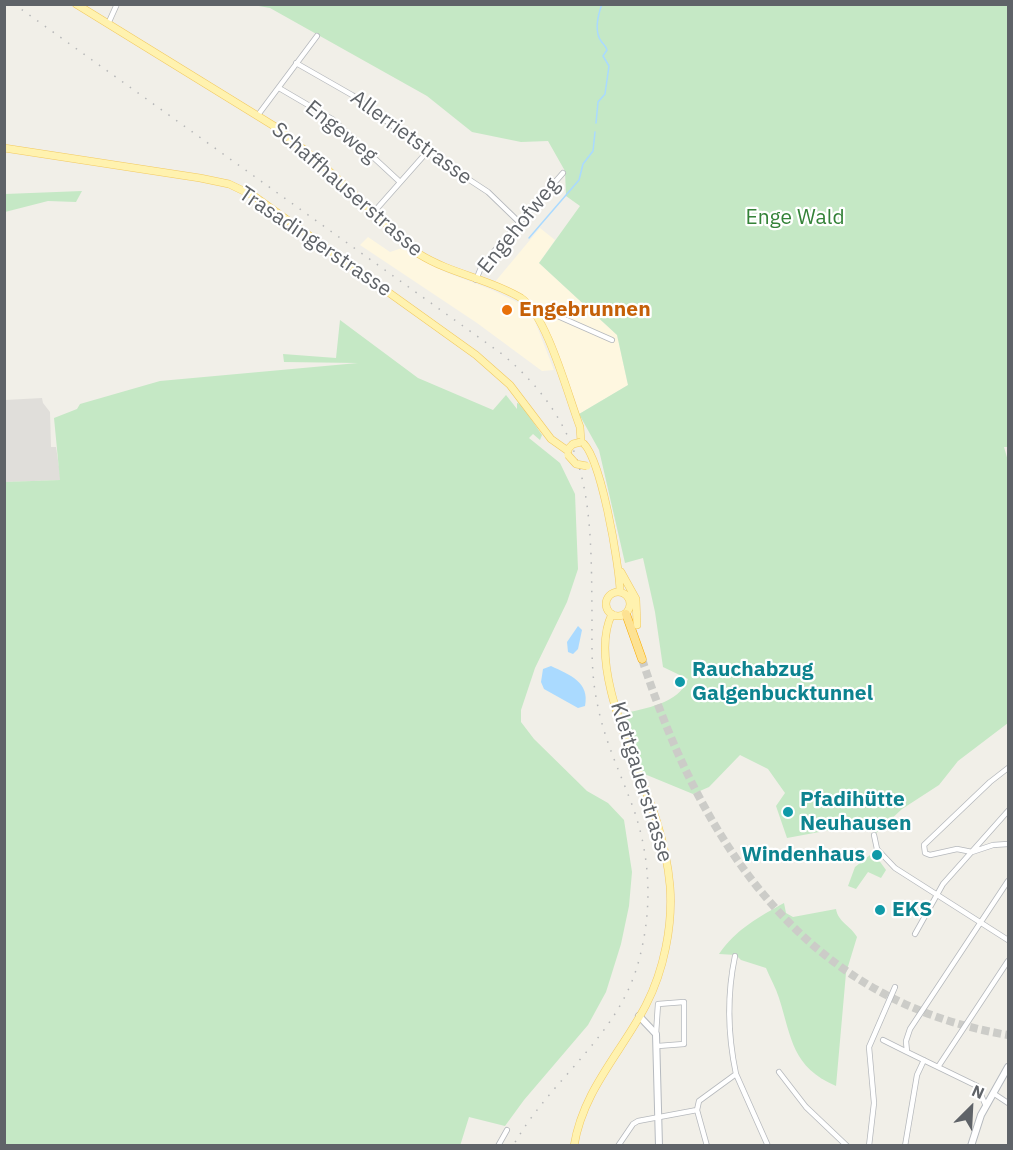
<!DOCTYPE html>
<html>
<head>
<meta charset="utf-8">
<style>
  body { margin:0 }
  #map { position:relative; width:1013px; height:1150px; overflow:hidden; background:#f1efe8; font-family:"IBM Plex Sans",sans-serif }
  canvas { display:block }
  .frame { position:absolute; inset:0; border:6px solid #5f6368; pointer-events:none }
  .north { position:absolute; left:941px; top:1078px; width:60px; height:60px; -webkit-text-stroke:4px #fff; paint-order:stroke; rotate:24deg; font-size:16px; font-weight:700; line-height:24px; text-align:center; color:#5f6368 }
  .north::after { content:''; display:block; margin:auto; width:21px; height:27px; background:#5f6368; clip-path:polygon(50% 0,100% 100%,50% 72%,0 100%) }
</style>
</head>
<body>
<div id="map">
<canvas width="1013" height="1150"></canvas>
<div class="frame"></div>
<div class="north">N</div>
</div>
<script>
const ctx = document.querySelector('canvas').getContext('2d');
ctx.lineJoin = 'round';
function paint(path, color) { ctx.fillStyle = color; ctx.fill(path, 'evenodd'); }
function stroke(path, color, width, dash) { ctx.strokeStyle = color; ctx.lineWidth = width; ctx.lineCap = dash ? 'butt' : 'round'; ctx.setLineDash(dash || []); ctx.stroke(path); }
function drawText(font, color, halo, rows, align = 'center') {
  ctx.font = font + ' "IBM Plex Sans",sans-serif'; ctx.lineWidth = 4.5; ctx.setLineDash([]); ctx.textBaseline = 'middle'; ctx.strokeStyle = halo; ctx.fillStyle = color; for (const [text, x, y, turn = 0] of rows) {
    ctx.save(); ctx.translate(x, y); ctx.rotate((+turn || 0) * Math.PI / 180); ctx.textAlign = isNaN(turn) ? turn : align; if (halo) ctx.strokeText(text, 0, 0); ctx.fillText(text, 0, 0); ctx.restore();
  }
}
paint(new Path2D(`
  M540 228 555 240 539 263 617 335 628 385 579 414 539 314 535 308 494 283Z
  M368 237 390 252 402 248 445 272 490 289 521 304 534 319 554 370 542 371 477 323 360 245Z`), '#fef7e0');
paint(new Path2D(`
  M42 398 43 403 50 412 51 447H56L61 480 5 482V400Z`), '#e0deda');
paint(new Path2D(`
  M253 5H1008V447H1004L1008 461V723L958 761 939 785 902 809 874 835 868 823 787 838 776 806 785 793 768 769 740 755 709 787 693 794 642 773 622 714C645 708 679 704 688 679L663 667 655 612 643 558 625 563 599 450 579 414 628 385 617 335 539 263 580 206 566 196 565 171 548 141 521 142 472 132 427 96 270 8Z
  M82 191 76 202 48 201 5 212V194Z
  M340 320 418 378 493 410 506 395 517 409V403L521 404 542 435 540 440 533 434 529 438 560 463 575 494 578 569 567 602 535 668 521 710V722L534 739 587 791 608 803 624 820 632 872 629 906 621 944 606 992 588 1025 524 1100 505 1126 469 1117 460 1146 5 1145 4 482 60 480 54 418 77 409 80 404 160 381 358 363 284 362 283 354 336 358Z
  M870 855 878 859 886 870 881 878 868 872 856 889 848 886 855 867Z
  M784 903 786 913 793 917 836 909C838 922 851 926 857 937L846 973 836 1086C792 1067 792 1039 779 998 776 988 770 978 766 968L741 960 736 955 719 954C736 929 759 917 784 903Z`), '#c5e8c5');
paint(new Path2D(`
  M578 626 582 630 578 649 573 654 568 652 567 642Z
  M551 666C570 675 590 682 585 706L578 708 544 689 541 682 543 669Z`), '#aadaff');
stroke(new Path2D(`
  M596 123 598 102 605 94 609 66 603 56 607 50C606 46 603 44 601 41 594 31 598 15 602 4
  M529 238 579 180 583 164 593 151 595 132`), '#aadaff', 1.5);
stroke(new Path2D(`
  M642 659C702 843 804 1001 1008 1035`), '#ccccc8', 8, [8, 4]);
const street = new Path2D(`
  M108 24 117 4
  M296 63 352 95 427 152 488 192 519 222
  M279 88 332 119 400 182
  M258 115 317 36
  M373 213 427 152
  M476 280 482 265 563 173
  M535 310H544L612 340
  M1008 768 990 782 924 845 925 853 930 855 957 849 972 852 993 845 1008 844
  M874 835 877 849 895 868 1008 940
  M915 934 943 884 1008 811
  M735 956C727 994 728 1036 736 1074L768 1146
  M656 1034 658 1004 684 1002V1044L658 1046
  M883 1040 907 1052
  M938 1067 1008 961
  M779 1072 806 1107 847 1146
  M993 1093 1008 1103
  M986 1106 977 1086 907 1052 906 1041 910 1029 1008 881
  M498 1146 507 1130
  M618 1146 633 1124 638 1121 697 1110
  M707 1146 697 1110 699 1101 736 1074
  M869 1146 874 1103 869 1047 895 987
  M905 1146 917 1075 924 1060`);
const secondary = new Path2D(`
  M639 1016 656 1034 659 1146
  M971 1146 981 1115 1008 1067`);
const primary = new Path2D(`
  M76 4 274 126 317 160 419 254C451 274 490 279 521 298 547 315 568 396 580 427L581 442C600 449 620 569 620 592
  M4 148 200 178 229 184 254 196 476 355 510 385 551 439 568 451
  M621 572 636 599 637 625
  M606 604a12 12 0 1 1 24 0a12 12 0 1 1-24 0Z
  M574 1146C583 1090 621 1053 646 1005 664 970 673 925 670 886 668 863 663 841 656 819 640 769 586 665 612 614`);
const highway = new Path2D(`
  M626 614 642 659`);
stroke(street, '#b5b8bc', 6);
stroke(secondary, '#b6babf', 8);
stroke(primary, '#f2c960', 8);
stroke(highway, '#f9ab00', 9);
stroke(street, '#fff', 4.5);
stroke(secondary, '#fff', 6);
stroke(primary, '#fff2af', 7);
stroke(highway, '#fde293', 8);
stroke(new Path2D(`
  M14 4 502 354C593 430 591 508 592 616 592 645 591 674 597 702 604 741 622 776 635 813 651 862 652 911 639 960 619 1037 550 1079 513 1146`), '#b6b7b8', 1.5, [1.5, 8]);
const primaryBridge = new Path2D(`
  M569 448 573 444 581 442
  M568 455 576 464 587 466`);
stroke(primaryBridge, '#f2c960', 8, []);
stroke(primaryBridge, '#fff2af', 7);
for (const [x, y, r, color] of [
  [507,310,6,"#e8710a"],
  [680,682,6,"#0f9aa8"],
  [788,812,6,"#0f9aa8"],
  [877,855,6,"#0f9aa8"],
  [880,910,6,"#0f9aa8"]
]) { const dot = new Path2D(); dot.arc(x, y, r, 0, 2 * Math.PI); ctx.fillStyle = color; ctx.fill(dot); stroke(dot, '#fff', 2); }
drawText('21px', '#5f6368', '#fff', [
  ["Engeweg",341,132,39],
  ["Allerrietstrasse",411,138,36],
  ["Schaffhauserstrasse",347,190,41],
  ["Engehofweg",519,226,-51],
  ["Trasadingerstrasse",315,242,34],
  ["Klettgauerstrasse",641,782,73]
]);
drawText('21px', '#348238', '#fff', [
  ["Enge Wald",795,218]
]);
drawText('bold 21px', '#c56008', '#fff', [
  ["Engebrunnen",519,310]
], 'left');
drawText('bold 21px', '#0d838f', '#fff', [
  ["Rauchabzug",692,670],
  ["Galgenbucktunnel",692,694],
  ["Pfadihütte",800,800],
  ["Neuhausen",800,824],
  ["Windenhaus",865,855,"right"],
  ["EKS",892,910]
], 'left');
</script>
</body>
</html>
